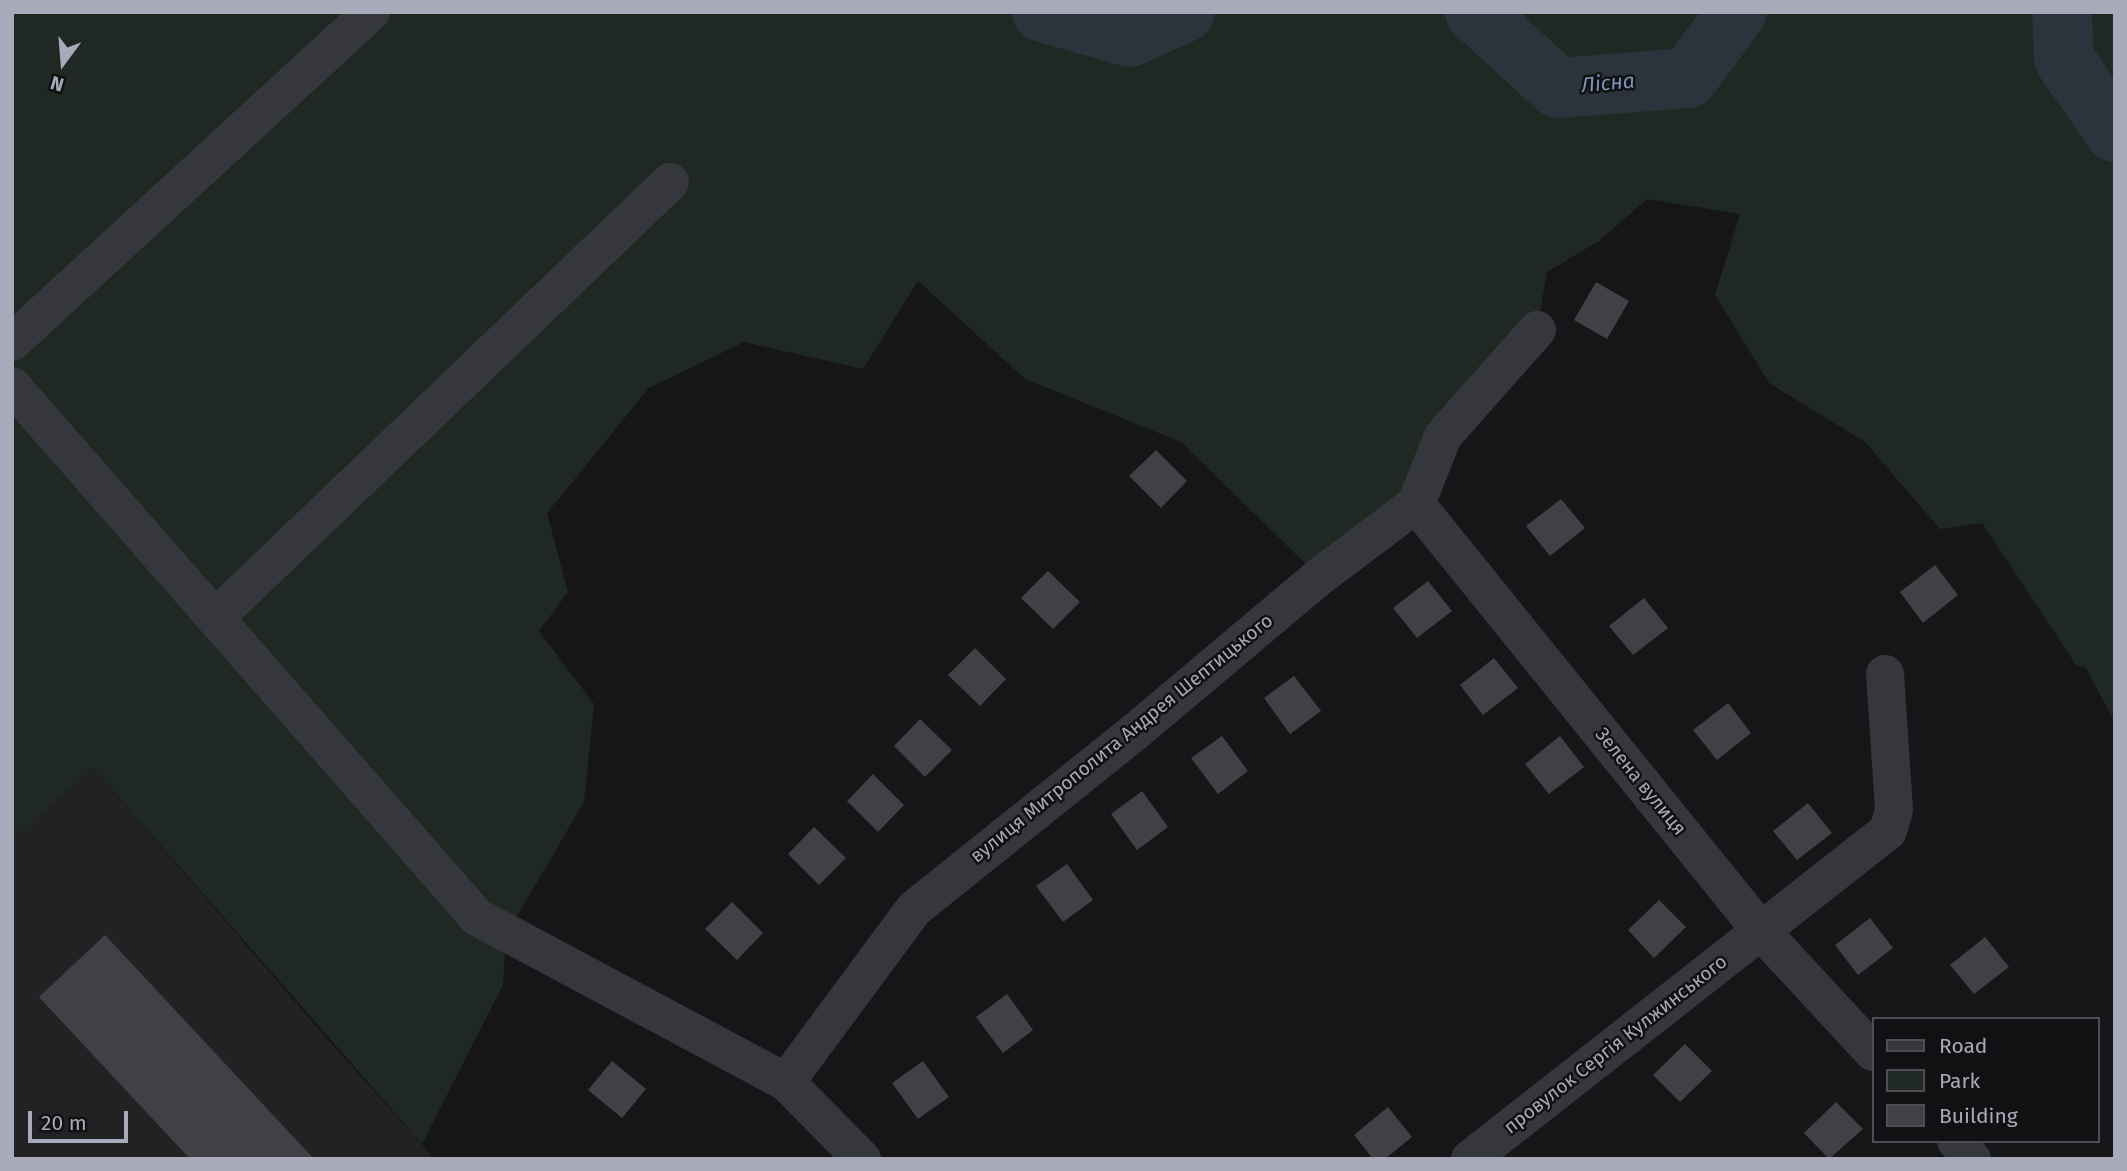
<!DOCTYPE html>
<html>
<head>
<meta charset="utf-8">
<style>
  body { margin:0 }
  #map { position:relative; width:2127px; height:1171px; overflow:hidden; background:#161618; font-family:"Fira Sans",sans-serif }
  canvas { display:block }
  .frame { position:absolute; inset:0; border:14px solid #a7aab9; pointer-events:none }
  .legend { position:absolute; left:1872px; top:1017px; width:228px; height:126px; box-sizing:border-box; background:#111113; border:2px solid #4d4e55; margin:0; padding:9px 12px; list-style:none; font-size:21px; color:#a7aab9 }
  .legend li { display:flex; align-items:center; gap:14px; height:35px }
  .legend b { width:35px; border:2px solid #4d4e55 }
  .north { position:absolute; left:28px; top:28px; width:70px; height:70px; -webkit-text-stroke:5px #111113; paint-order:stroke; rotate:196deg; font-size:19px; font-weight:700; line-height:28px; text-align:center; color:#a7aab9 }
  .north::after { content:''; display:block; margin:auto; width:24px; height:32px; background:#a7aab9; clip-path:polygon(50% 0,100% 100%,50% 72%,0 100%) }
  .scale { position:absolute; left:28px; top:1111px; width:100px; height:32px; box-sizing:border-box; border:4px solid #a7aab9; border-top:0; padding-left:9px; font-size:21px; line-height:24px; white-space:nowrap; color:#a7aab9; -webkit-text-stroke:5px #111113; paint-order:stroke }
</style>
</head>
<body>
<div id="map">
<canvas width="2127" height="1171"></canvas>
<div class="frame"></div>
<ul class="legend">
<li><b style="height:9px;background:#36373d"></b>Road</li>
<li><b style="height:19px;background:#1f2822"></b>Park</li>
<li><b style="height:19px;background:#404045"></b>Building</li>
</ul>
<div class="north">N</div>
<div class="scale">20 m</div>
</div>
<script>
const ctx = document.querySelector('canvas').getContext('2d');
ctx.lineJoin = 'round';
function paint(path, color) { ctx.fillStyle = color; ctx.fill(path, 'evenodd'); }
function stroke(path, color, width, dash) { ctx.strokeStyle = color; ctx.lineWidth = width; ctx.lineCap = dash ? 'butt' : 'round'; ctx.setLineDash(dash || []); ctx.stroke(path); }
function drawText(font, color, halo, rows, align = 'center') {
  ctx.font = font + ' "Fira Sans",sans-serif'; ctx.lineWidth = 5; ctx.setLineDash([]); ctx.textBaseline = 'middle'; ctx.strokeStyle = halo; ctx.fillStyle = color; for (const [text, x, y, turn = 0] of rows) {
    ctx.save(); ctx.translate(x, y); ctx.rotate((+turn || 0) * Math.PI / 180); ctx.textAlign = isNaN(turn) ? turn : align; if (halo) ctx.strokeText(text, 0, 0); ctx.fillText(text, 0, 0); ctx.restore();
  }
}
paint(new Path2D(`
  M93 768 323 1034 435 1159H12V841Z`), '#222225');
paint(new Path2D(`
  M12 12H2115V723L2086 668 2076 665 1982 523 1940 529 1865 442 1769 383 1715 295 1740 214 1647 199 1599 241 1547 272 1537 330 1416 504 1319 577 1181 442 1025 379 918 281 863 369 744 342 649 388 547 513 568 592 539 631 594 704 584 802 506 935 503 985 422 1144 93 768 12 841Z`), '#1f2822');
stroke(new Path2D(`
  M1042 12 1130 37 1185 12
  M1475 12 1558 88 1688 78 1737 12
  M2062 12 2064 59 2115 132`), '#2b333d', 60);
paint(new Path2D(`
  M1596 282 1629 301 1607 339 1574 320Z
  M1156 450 1187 481 1161 508 1129 476Z
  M1561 499 1585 528 1550 556 1526 526Z
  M1935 565 1958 595 1923 623 1900 592Z
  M1048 571 1080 602 1053 629 1021 598Z
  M1428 581 1452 611 1417 638 1393 608Z
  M1644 598 1668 628 1633 655 1609 626Z
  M975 648 1006 679 980 706 948 675Z
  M1494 658 1518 688 1483 715 1460 685Z
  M1294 676 1321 711 1290 734 1264 698Z
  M1728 703 1751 733 1717 760 1693 730Z
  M920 719 952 750 925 777 894 746Z
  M1222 736 1248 771 1218 794 1191 758Z
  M1560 736 1584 767 1549 794 1525 764Z
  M873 774 904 805 878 832 847 801Z
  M1142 791 1168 827 1137 850 1111 814Z
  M1808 803 1832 833 1797 860 1773 831Z
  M814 827 846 858 819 885 788 854Z
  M1067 864 1093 900 1063 922 1036 886Z
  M1659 900 1686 927 1654 958 1628 930Z
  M732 902 763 933 737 960 705 929Z
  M1870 918 1893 948 1858 975 1835 945Z
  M105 935 314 1159H190L39 997Z
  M1985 937 2009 967 1974 994 1950 965Z
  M1007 994 1033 1030 1003 1053 976 1017Z
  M1685 1044 1712 1071 1680 1102 1653 1075Z
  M612 1061 646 1089 622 1118 588 1090Z
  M923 1061 949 1097 918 1119 892 1083Z
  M1836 1102 1863 1129 1829 1159 1804 1133Z
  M1388 1107 1412 1137 1385 1159H1373L1354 1135Z`), '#404045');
stroke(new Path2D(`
  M12 342 371 12
  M12 386 477 917 786 1082
  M1416 504 1761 931 1873 1052
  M215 618 670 182
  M1956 1141 1972 1159
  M862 1159 786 1082 914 909 1136 731 1319 577 1416 504 1443 436 1537 330
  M1470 1159 1888 831 1894 810 1885 674`), '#36373d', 38);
drawText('19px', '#a7aab9', '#111113', [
  ["вулиця Митрополита Андрея Шептицького",1122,739,-39],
  ["Зелена вулиця",1640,782,51],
  ["провулок Сергія Кулжинського",1616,1045,-38]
]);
drawText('italic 21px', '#7b94b7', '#111113', [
  ["Лісна",1608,84,-5]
]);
</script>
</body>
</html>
